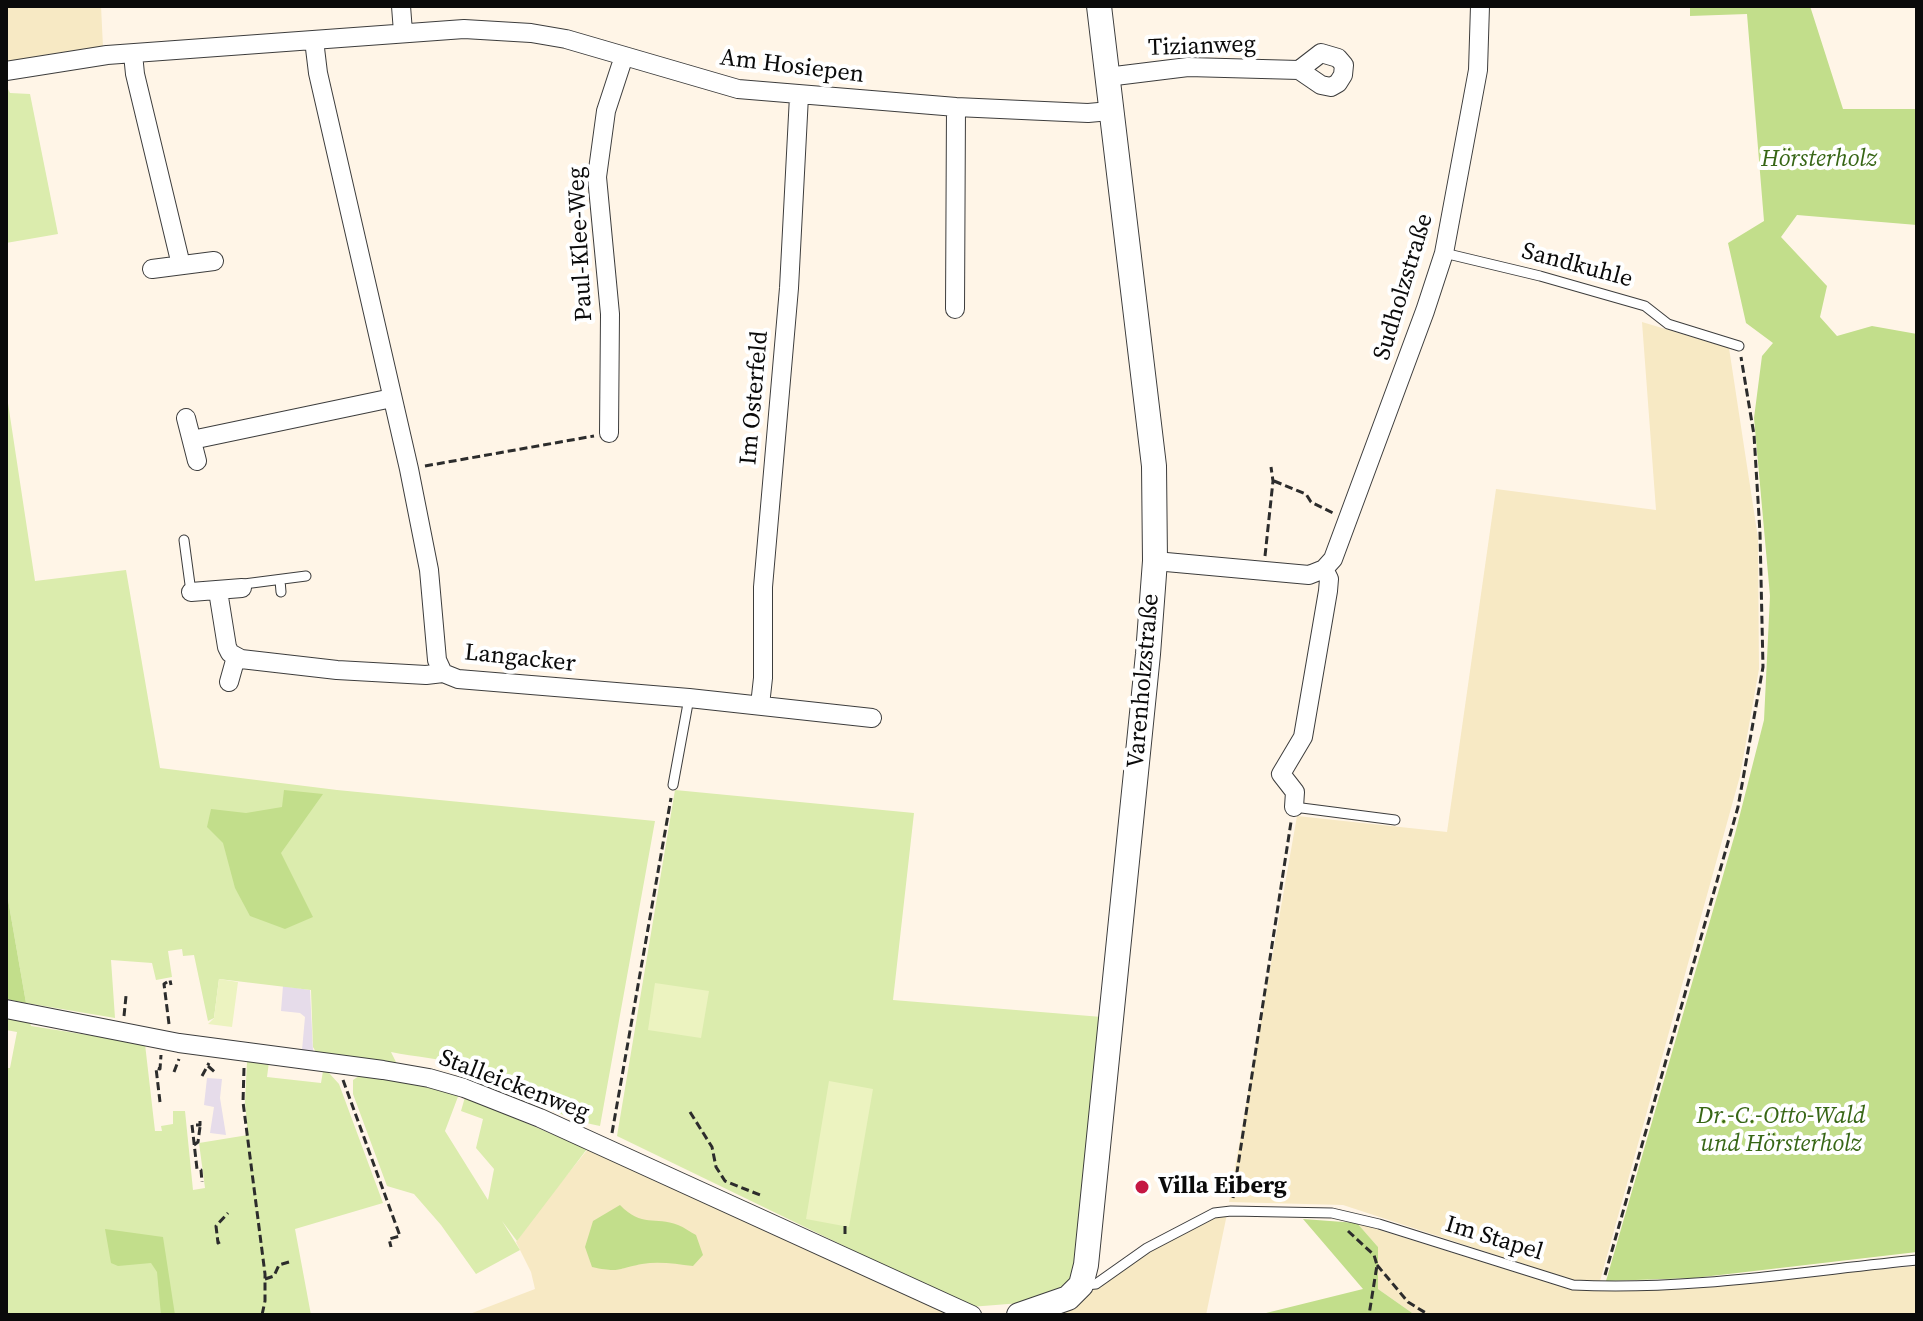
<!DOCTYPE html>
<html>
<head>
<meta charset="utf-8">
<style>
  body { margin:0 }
  #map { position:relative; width:1923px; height:1321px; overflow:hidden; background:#fff5e7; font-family:"Source Serif 4",serif }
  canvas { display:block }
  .frame { position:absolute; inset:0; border:8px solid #0a0a0a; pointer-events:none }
</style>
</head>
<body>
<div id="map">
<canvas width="1923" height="1321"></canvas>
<div class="frame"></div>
</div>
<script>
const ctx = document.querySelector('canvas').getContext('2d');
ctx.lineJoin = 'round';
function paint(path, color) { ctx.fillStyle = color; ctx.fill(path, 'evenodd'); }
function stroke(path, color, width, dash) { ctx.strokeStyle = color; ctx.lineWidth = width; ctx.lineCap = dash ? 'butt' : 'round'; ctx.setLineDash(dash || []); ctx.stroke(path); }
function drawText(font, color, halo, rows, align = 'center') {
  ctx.font = font + ' "Source Serif 4",serif'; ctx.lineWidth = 8; ctx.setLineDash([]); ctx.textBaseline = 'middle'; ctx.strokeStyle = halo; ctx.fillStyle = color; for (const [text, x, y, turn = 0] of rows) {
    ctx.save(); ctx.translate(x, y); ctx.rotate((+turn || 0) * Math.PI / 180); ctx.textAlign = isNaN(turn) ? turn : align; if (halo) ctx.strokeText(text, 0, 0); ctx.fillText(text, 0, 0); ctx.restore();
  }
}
paint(new Path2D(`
  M283 986 310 990 313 1051 302 1050 305 1017 300 1013 281 1011Z
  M207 1078 222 1079 220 1098 226 1135 210 1133 214 1107 204 1105Z`), '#e6dcea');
paint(new Path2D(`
  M6 6H101L103 47 6 66Z
  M1642 322 1729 348 1758 538 1759 669 1740 776 1600 1281H1575L1343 1205 1229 1202 1297 816 1447 832 1496 489 1656 510Z
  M588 1149 968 1315H467L535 1289 531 1272 516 1242 544 1203Z
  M1227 1214 1206 1315H1028L1215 1216Z
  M1357 1223 1569 1289 1601 1291 1696 1285 1917 1266V1315H1415L1378 1289V1247Z`), '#f7e9c4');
paint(new Path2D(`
  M6 85 10 93 30 94 58 234 6 243Z
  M6 390 35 581 126 570 160 768 337 790 655 821 600 1126C550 1116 511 1086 464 1067 443 1058 414 1057 391 1052L398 1066 319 1057 313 1047 311 990 219 979 214 1018 208 1021 194 955 183 956 182 949 168 951 172 977 156 980 152 963 111 960 115 1018 26 1003 6 888Z
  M675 790 914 813 893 1000 1102 1017 1078 1270 1062 1290 1021 1303 970 1307 617 1136Z
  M6 1016 30 1021 31 1026 145 1044 155 1131H162L161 1126 173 1124V1111H185L193 1190 205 1188 199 1143 248 1135 245 1102 247 1062H269L267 1077 321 1083 323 1071 329 1073 339 1084 383 1203 295 1229 311 1315H6V1068H10L17 1032 6 1030Z
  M362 1074 459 1094 445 1131 488 1200 494 1169 476 1148 483 1119 461 1111 465 1097 587 1149 517 1241 502 1221 520 1250 476 1274 441 1225 414 1194 387 1186 353 1094V1080Z`), '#dbecad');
paint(new Path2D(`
  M1690 6H1810L1843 109H1917V225L1797 215 1781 237 1827 286 1820 317 1837 336 1872 326 1917 334V1252L1694 1278 1606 1281 1735 834 1764 720 1770 596 1754 418 1762 356 1773 343 1746 323 1728 243 1764 221 1747 14 1690 16Z
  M284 790 323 794 281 853 313 917 285 929 250 916 235 888 223 843 207 827 211 809 246 813 282 807Z
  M6 888 26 1003 6 999Z
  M620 1205C642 1228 655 1216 678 1225 684 1227 690 1232 696 1235L703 1255 693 1266C676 1264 659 1261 642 1264 616 1269 620 1273 592 1267L585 1247 593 1221Z
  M1303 1219 1357 1223 1378 1247V1289L1415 1315H1258L1363 1289Z
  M105 1229 163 1237 175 1315H161L157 1272 151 1263 118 1266 111 1263Z`), '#c2de8b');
paint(new Path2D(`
  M219 979 238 982 232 1027 208 1024 214 1018Z
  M655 983 709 991 701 1038 648 1030Z
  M829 1081 873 1089 849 1227 806 1219Z`), '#ecf3c0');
const service = new Path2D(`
  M1444 253 1540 276 1645 306 1668 324 1739 346
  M184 540 191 592
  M280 580 281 592
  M242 588 244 584 306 576
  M673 785 689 698
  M1294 807 1395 820
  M1085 1285 1096 1284 1147 1248 1214 1213 1231 1211 1332 1213 1379 1224 1573 1285C1686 1291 1805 1271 1917 1260`);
const minor = new Path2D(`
  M401 6 403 32
  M314 40 318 73 409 469 429 570 437 660 443 673 458 679 689 698 872 718
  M133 54 135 74 181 265
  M6 71 107 55 464 29 531 33 566 39 738 89 956 107 1088 113 1110 111
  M1107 77 1188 67 1299 70 1321 85 1331 87 1338 83 1343 75 1344 65 1338 58 1321 53 1299 70
  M152 269 214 261
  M955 309 956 107
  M186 418 197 461
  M609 433 610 314 597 177 606 111 624 56
  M192 440 392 398
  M1155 561 1309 575 1324 569 1333 559 1425 311 1444 253 1478 70 1480 6
  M218 591 227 647 230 653 241 659 337 670 426 675 443 673
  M191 592 242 588
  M229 682 236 657
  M760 705 763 678V587L789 288 799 96
  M1294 807 1295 792 1281 774 1303 737 1328 591 1329 579 1324 569
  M6 1009 179 1043 383 1070 429 1078 464 1088 540 1118 972 1315`);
const tertiary = new Path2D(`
  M1019 1315 1068 1298 1081 1285 1086 1265 1148 654 1155 561 1154 466 1099 6`);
stroke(service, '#3d3d3d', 11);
stroke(minor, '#3d3d3d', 20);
stroke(tertiary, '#3d3d3d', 26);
stroke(new Path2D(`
  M425 466 594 436
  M1274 481 1306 494 1311 502 1333 513
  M1265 556 1273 481 1271 467
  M124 1016 126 996
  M169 1024 164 984 170 980 171 985
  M208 1066 216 1073
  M244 1068 243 1102 265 1274V1301L262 1315
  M174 1072 179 1059
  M202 1076 209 1063
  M343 1080 400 1236 389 1239 391 1247
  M160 1102 156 1068 160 1069 161 1055
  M690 1112 712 1147 716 1167 725 1181 760 1195 759 1198
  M200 1121V1125H192L197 1169 201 1170 202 1182
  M612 1133 671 798
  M194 1145 198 1142 200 1127
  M1233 1198 1291 822
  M845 1226V1238
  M1348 1231 1374 1255 1377 1265 1369 1315
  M220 1242 218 1243 216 1226 228 1213
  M1377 1265 1408 1302 1429 1315
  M1605 1275 1738 807 1763 667 1760 533 1754 435 1741 357
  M265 1279 274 1276 279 1265 289 1262`), '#2c2c2c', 3, [8, 4]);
stroke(service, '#fff', 9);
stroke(minor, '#fff', 18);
stroke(tertiary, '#fff', 24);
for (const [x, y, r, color] of [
  [1142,1187,8,"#c51743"]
]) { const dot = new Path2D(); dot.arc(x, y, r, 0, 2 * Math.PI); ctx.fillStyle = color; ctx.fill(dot); stroke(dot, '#fff', 3); }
drawText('24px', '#0a0a0a', '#fff', [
  ["Tizianweg",1202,47,-2],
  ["Am Hosiepen",792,67,7],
  ["Paul-Klee-Weg",581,244,-93],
  ["Sandkuhle",1577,266,15],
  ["Sudholzstraße",1404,287,-73],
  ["Im Osterfeld",755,398,-85],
  ["Langacker",520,659,6],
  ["Varenholzstraße",1144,681,-85],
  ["Stalleickenweg",514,1086,21],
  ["Im Stapel",1494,1239,17]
]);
drawText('italic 24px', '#376616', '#fff', [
  ["Hörsterholz",1819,160],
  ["Dr.-C.-Otto-Wald",1781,1117],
  ["und Hörsterholz",1781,1145]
]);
drawText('bold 24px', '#0a0a0a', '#fff', [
  ["Villa Eiberg",1158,1187]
], 'left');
</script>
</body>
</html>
